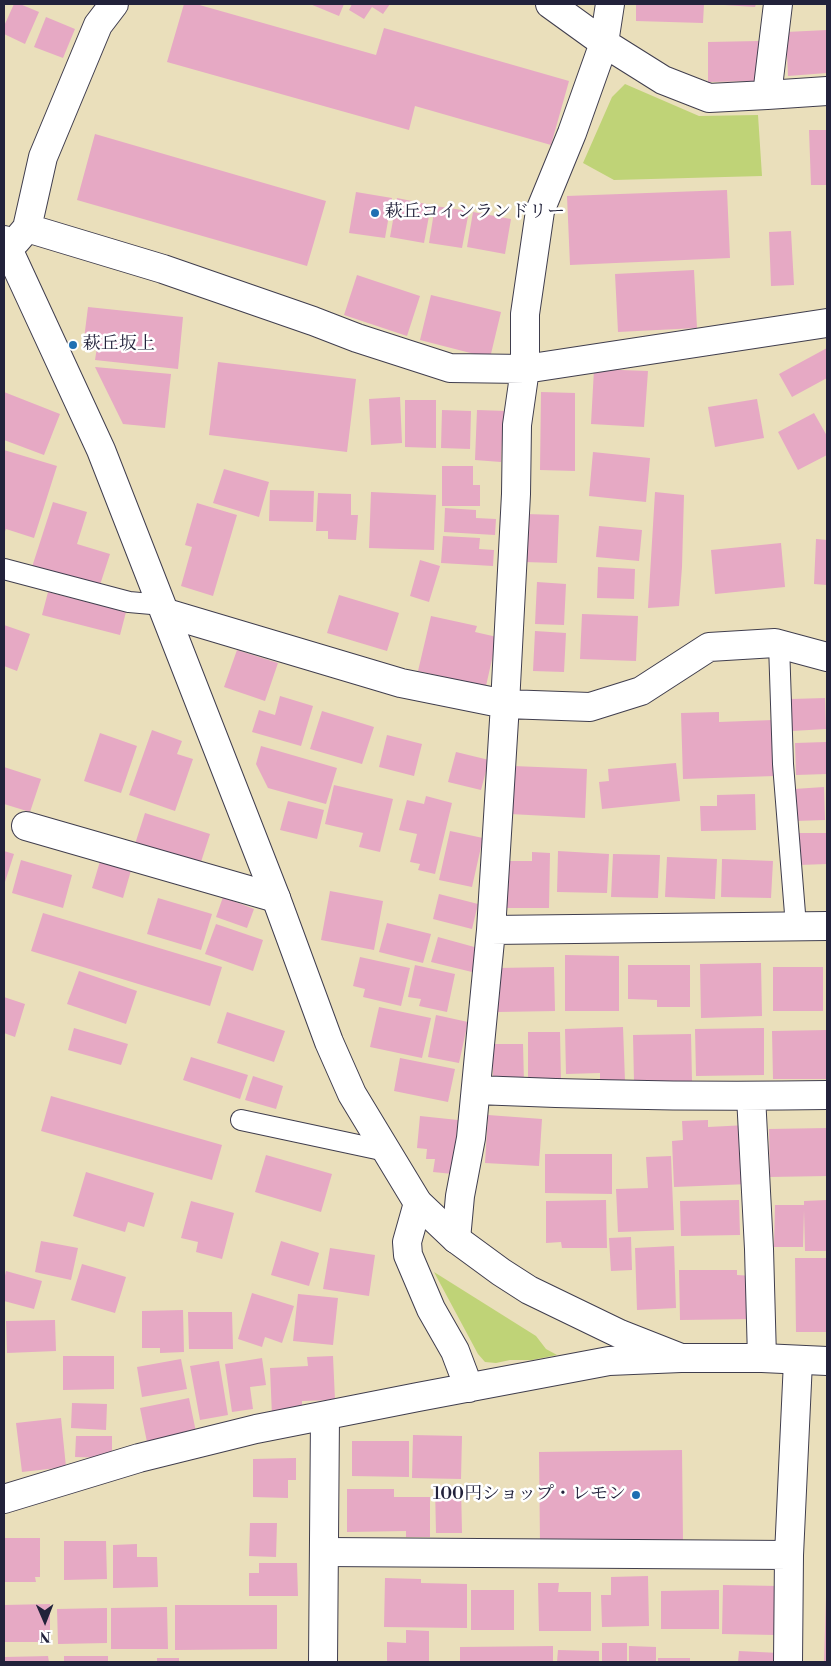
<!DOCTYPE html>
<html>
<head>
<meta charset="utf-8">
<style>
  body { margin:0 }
  #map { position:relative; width:831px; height:1666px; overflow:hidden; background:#eadfbb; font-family:"Libre Bodoni",serif }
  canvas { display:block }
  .frame { position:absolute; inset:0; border:5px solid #22223b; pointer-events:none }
  .north { position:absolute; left:20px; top:1596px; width:50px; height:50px; -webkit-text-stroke:4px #fff; paint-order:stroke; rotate:179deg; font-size:14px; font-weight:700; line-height:20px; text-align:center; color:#22223b }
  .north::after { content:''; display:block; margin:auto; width:18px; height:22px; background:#22223b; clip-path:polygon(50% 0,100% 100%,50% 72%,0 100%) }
</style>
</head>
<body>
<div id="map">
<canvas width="831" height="1666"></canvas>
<div class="frame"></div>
<div class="north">N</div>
</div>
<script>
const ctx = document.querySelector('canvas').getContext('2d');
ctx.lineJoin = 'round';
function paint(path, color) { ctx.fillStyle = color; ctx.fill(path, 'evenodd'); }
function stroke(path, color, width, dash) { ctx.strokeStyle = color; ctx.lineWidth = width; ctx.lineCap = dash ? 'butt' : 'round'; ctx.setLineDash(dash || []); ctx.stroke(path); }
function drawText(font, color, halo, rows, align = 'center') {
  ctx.font = font + ' "Libre Bodoni","Noto Serif JP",serif'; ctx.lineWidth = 5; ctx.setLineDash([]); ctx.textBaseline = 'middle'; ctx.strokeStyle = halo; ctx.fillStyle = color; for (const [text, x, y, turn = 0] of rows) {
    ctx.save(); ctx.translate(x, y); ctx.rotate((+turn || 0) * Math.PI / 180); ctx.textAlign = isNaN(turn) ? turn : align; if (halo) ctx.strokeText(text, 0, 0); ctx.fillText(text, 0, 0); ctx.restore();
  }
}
paint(new Path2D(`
  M625 84 699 116 758 115 762 176 614 180 583 163 612 97Z
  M434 1272 536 1336 546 1349 557 1355 532 1360H510L496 1363 485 1362 478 1354Z`), '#bfd377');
paint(new Path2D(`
  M14 4H20L39 12 25 44 4 34V26Z
  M184 4H196L376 55 384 28 569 81 551 145 415 106 409 130 167 62Z
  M310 4H344L339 16Z
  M352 4H390L383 14 372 7 364 19 349 10Z
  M636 4H704L703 23 636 21Z
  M724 4H756L755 7 724 5Z
  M46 17 75 29 63 58 34 47Z
  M827 30V73L788 76 786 32Z
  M759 41V81L708 82V42Z
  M809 130H827V185H811Z
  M95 134 326 201 307 266 77 200Z
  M727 190 730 258 570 265 567 196Z
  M356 192 392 198 385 238 349 233Z
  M397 198 431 205 424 243 390 237Z
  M435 206 469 211 462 248 429 243Z
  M473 212 511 219 505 254 467 247Z
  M791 231 794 285 771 286 769 232Z
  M694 270 697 328 618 332 615 274Z
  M357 275 420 296 407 336 344 315Z
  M431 295 501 312 490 358 420 340Z
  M88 307 183 317 178 369 95 360 98 341 84 339Z
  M827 348V378L792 397 779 374Z
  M218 362 356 379 347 452 209 435Z
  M95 367 171 374 165 428 123 424Z
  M594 369 648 371 644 427 591 424Z
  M4 392 60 414 44 455 4 440Z
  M541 392 575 393V471L540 470Z
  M400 397 402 443 371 445 369 399Z
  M757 399 764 438 715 447 708 407Z
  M405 400H436V448L405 447Z
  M442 410 471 411 470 449 441 448Z
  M477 410 507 411 506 440H502L501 462 475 460Z
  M814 413 827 436V455L798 470 778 432Z
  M4 450 57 466 34 538 6 529 4 534Z
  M593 452 650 458 646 502 589 496Z
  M442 466H473V485H480V506H442Z
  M224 469 269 482 259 517 213 503Z
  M270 490 314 491 313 522 269 521Z
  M371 492 436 495 434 550 369 548Z
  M655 492 684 495 682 567 679 606 648 608Z
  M318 493 351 494V515H358L356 540 328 539V531H316Z
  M53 502 87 512 77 544 110 554 99 588 32 567Z
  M197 503 237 515 213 596 181 586 192 547 185 545Z
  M445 508 476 510V518L496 519 495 535 444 532Z
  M526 514 559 515 557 563 524 562Z
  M599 526 642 530 639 561 596 557Z
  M443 536 480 538 479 549 494 550 493 566 441 563Z
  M816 539 827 540V585L814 584Z
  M781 543 785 587 715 594 711 550Z
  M420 560 440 566 429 602 410 596Z
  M598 567 635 569 634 599 597 598Z
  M537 582 566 584 564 625 535 624Z
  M48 592 126 612 120 635 42 615Z
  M339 595 399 613 387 651 327 633Z
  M582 614 638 616 636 661 580 659Z
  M431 616 477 626 475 632 497 637 486 686 418 671Z
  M4 625 30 634 17 671 4 666Z
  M535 631 566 633 564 672 533 671Z
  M237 650 278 663 265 701 224 687Z
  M280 696 313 706 301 746 252 732 259 710 275 715Z
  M825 698 826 729 792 731 791 699Z
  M322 711 374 727 362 764 310 749Z
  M719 712V722L773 720 775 776 683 779 681 713Z
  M152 730 182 741 177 754 193 759 175 811 129 795Z
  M100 733 137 746 121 793 84 781Z
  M387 735 422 744 414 776 379 767Z
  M826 742 827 774 796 775 795 743Z
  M261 746 337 768 326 804 268 788 256 764Z
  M456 752 489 760 481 790 448 782Z
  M676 763 680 801 602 809 599 782 609 781 608 769Z
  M513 766 587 769 585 818 510 814Z
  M4 767 41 779 30 812 4 804Z
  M334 785 393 799 380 852 359 847 363 833 325 824Z
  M824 787 825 820 796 821 794 789Z
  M755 794 756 830 701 831 700 806H717V795Z
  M426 796 452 803 435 874 418 870 420 864 410 862 417 834 399 830 407 800 424 804Z
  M288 801 324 810 317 839 280 830Z
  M145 813 210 834 200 865 135 844Z
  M450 831 483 838 472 887 439 880Z
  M798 833H827V864L799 865Z
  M4 851 14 854 4 885Z
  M558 851 609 854 607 893 557 892Z
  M532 852 550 853 549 908H507V861H532Z
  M613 854 660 855 658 898 611 897Z
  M667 857 717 859 715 899 665 897Z
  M101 858 132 867 123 898 92 888Z
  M722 859 773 861 771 898 721 897Z
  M21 860 72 875 63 908 12 893Z
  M330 891 383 901 374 950 321 940Z
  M439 894 478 904 472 929 433 919Z
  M223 897 254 909 247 928 216 917Z
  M158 898 212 914 201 950 147 934Z
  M43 913 222 967 210 1006 31 951Z
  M387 923 431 934 423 963 379 952Z
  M216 924 263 940 253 971 205 954Z
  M438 937 478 948 472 972 431 962Z
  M565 955 619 956V1011H565Z
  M360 957 410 968 401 1006 363 997 365 989 353 986Z
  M761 963 762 1016 701 1018 700 964Z
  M415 965 455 974 447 1012 419 1006 421 999 408 997Z
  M628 965H690V1007H657V1000L628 999Z
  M554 967 555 1011 498 1012V968Z
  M773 967H823V1011H773Z
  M79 971 137 991 126 1024 67 1004Z
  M4 997 25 1004 15 1037 4 1033Z
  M379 1007 431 1018 422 1058 370 1047Z
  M227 1012 285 1031 274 1062 217 1043Z
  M436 1015 468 1022 459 1063 428 1057Z
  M623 1027 625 1081H600V1073L566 1074 565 1029Z
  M74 1028 128 1044 121 1065 68 1050Z
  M764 1028V1075L696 1076 695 1029Z
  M827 1030V1079H773L772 1031Z
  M528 1032H560L561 1080H528Z
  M691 1034 692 1081 634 1082 633 1035Z
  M493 1044H523L524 1083H493Z
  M191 1057 248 1075 240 1099 183 1080Z
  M400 1058 455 1069 448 1102 394 1091Z
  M253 1076 283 1086 276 1109 245 1100Z
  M51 1096 222 1145 212 1180 41 1131Z
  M488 1115 542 1119 539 1166 485 1163Z
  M420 1116 458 1120 453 1174 433 1172 435 1159H426L427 1149 417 1148Z
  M708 1120V1127L747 1125 749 1184 674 1187 672 1141 683 1140 682 1121Z
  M827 1128V1176L770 1177 769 1129Z
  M545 1154H612V1194L545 1193Z
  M266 1155 332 1174 321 1212 255 1192Z
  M671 1156 674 1230 618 1232 616 1189 648 1188 646 1157Z
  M86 1172 154 1193 144 1227 128 1222 125 1232 73 1216Z
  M606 1200 607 1248H562L561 1242 546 1243V1201Z
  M739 1200 740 1235 681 1236 680 1201Z
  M827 1200V1251H805L804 1210 803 1247H774L775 1205H804V1201Z
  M191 1201 234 1213 222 1259 196 1252 198 1242 181 1238Z
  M631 1237 632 1270 611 1271 609 1238Z
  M41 1241 78 1248 71 1280 35 1272Z
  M281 1241 319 1253 309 1286 271 1275Z
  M674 1246 676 1308 637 1310 635 1248Z
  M330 1248 375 1255 369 1296 323 1289Z
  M795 1258H827V1332H796Z
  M82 1264 126 1277 115 1313 71 1300Z
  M679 1270H737V1275L753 1276 754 1319 680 1320Z
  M6 1271 42 1281 34 1309 4 1301V1280Z
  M252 1293 294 1306 282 1343 265 1337 262 1347 238 1339Z
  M298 1294 338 1298 333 1345 293 1341Z
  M183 1310 184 1352 160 1353V1348H142V1311Z
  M188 1312H232L233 1349H189Z
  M55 1320 56 1351 7 1353 6 1321Z
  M63 1356H114V1389L63 1390Z
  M333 1356 335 1400 302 1401V1415L272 1416 270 1368 308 1366 307 1357Z
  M262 1358 266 1385 250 1387 253 1409 232 1412 225 1364Z
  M181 1359 187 1389 142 1397 137 1367Z
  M219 1361 228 1415 200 1420 190 1366Z
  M189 1398 196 1432 147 1442 140 1408Z
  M72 1403 107 1404 106 1430 71 1428Z
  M61 1418 66 1467 22 1472 16 1423Z
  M413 1435 462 1436 461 1479 412 1478Z
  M76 1436H112V1458L75 1457Z
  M352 1441H409V1477L352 1476Z
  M682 1450 683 1542 540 1544 539 1452Z
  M296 1458V1480H288V1498L253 1497V1459Z
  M435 1486H461L462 1533H436Z
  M347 1489H394V1497H430V1537H406V1531L347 1532Z
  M250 1523H277L276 1557 249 1556Z
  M4 1538H40V1577H35L36 1582H4Z
  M64 1541H106L107 1579 64 1580Z
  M137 1544V1557H157L158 1587 113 1588V1545Z
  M259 1563H297L298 1596H249V1573H259Z
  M648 1576 649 1626 602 1627 601 1595H611V1577Z
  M385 1578 421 1579V1583L467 1584V1628L384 1627Z
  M538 1583H559L558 1592H591V1631H539Z
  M723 1585 778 1586 776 1635 722 1634Z
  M471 1590H514V1630H471Z
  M719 1590V1629H661V1591Z
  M826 1597H827V1662H824Z
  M50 1604V1642H4V1605Z
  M175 1605H277V1649L175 1650Z
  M167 1607 168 1649H111V1608Z
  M107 1608V1643L58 1644 57 1609Z
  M406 1630 429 1631V1662H387V1642L406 1643Z
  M602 1643H627V1662H602Z
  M553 1646V1662H460V1647Z
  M629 1646 656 1647V1662H629Z
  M558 1650 599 1651V1662H557Z
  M739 1651 779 1653 778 1662H738Z
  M48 1656 49 1662H5V1657Z
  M64 1656H108V1662H64Z
  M157 1658H179V1662H157Z
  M658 1658H690V1662H658Z`), '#e6a9c4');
const service = new Path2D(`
  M4 569 129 602 163 605
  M779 644 783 764 796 926
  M241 1120 386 1151`);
const minor = new Path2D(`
  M550 4 604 43 663 80 709 98 767 95 778 4
  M610 4 604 43 572 133 540 211 525 314V369L517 425 516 494 505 704 590 707 641 691 709 647 775 643 827 657
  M767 95 827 91
  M27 228 163 269 313 321 357 338 450 368 525 369 827 323
  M16 241 27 228 43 157 98 25 114 4
  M166 613 401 683 505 704 491 930 471 1138 460 1196 456 1239
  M26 826 276 898
  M491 930 827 926
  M476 1090C593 1095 710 1097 827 1095
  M751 1096 759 1249 762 1358
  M418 1203 407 1242 408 1255 431 1309 455 1351 469 1388
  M4 1499 139 1458 256 1429 418 1397 609 1361 681 1358
  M325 1552 789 1555
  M788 1662 789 1555 798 1361`);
const tertiary = new Path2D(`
  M4 240 101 450 276 898 329 1042 352 1094 418 1203 456 1239 501 1272 529 1290 620 1334 681 1358H762L827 1361
  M323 1662 325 1416`);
stroke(service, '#403e4e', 22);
stroke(minor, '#403e4e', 30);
stroke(tertiary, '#403e4e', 30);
stroke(service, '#fff', 20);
stroke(minor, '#fff', 28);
stroke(tertiary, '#fff', 28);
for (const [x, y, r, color] of [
  [375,213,5,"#1f6fb2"],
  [73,345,5,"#1f6fb2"],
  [636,1495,5,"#1f6fb2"]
]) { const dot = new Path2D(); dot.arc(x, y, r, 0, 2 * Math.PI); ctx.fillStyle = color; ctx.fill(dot); stroke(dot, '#fff', 2); }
drawText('18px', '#22223b', '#fff', [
  ["萩丘コインランドリー",385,213],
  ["萩丘坂上",83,345],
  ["100円ショップ・レモン",626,1495,"right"]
], 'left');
</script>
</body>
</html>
